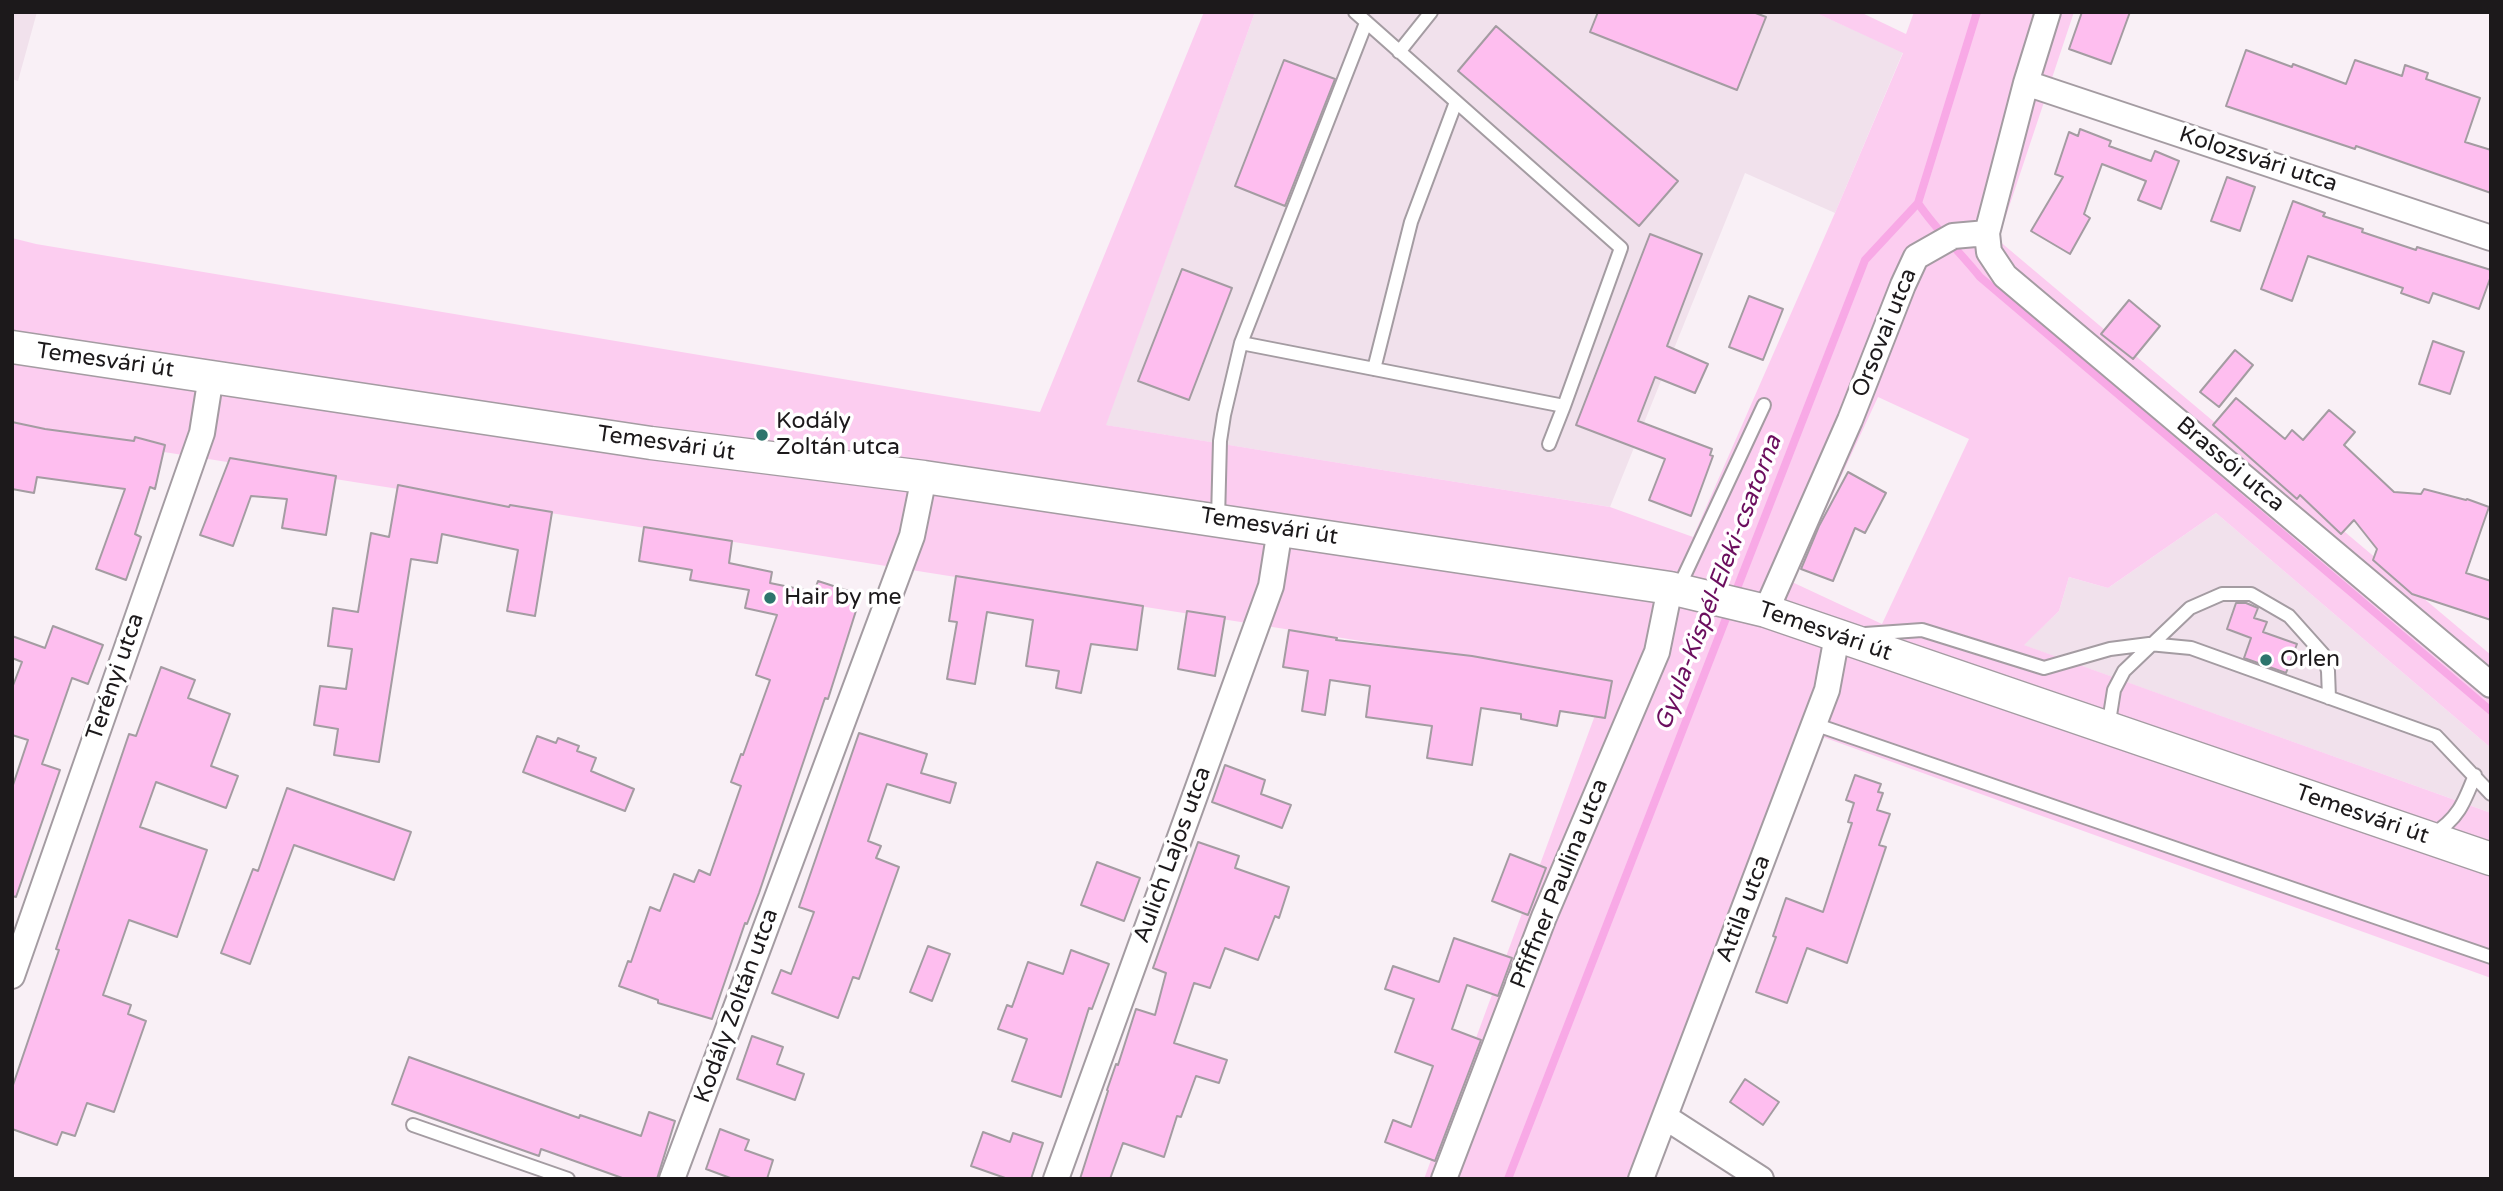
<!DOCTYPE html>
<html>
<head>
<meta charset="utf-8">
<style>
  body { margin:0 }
  #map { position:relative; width:2503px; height:1191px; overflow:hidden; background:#f9f0f6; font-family:"Varela Round",sans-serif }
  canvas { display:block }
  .frame { position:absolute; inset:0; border:14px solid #1c191b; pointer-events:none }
</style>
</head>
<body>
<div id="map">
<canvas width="2503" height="1191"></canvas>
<div class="frame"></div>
</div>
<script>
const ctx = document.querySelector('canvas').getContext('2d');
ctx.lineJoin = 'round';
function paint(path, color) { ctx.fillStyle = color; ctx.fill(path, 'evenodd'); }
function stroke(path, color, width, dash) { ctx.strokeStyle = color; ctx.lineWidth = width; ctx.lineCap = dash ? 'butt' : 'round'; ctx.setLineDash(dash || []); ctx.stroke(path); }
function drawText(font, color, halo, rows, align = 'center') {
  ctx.font = font + ' "Varela Round",sans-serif'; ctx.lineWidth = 7; ctx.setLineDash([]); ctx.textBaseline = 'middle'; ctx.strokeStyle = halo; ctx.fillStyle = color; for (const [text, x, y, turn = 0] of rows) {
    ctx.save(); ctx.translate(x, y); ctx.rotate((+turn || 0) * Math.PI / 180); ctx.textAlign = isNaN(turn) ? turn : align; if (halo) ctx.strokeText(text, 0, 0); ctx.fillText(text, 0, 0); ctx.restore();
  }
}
paint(new Path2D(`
  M12 12H37L18 81 12 79Z
  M1255 12H1814L1903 52 1835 213 1745 173 1610 507 1105 425Z
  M2216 513 2491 748V813L2023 645 2059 611 2069 577 2108 588Z`), '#f1e1ec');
paint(new Path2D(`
  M1204 12H1255L1106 425 1610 507 1693 537 1835 213 1903 53 1814 12H1860L1906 34 1914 12H2074L1998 240 2491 655V748L2216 513 2108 588 2069 577 2059 611 2024 645 2491 813V978L1820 736 1654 1179H1424L1608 680 12 428V238L36 244 1040 412ZM1878 397 1969 439 1882 624 1792 582Z`), '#fccdf0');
stroke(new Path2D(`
  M1918 203C1936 230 1960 252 1980 277L2491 711
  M1734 596 1865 260 1918 203 1977 12
  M1508 1179 1730 608`), '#f8a9e6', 8);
const building = new Path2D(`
  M1598 12H1753L1766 17 1737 90 1590 32Z
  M2082 12H2130L2111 64 2069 49Z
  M1496 26 1678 181 1639 226 1458 71Z
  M2246 50 2292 67 2293 64 2346 84 2355 60 2402 76 2405 65 2428 73 2426 79 2480 98 2465 142 2491 150V193L2356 146 2355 149 2226 106Z
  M1284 60 1335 79 1285 206 1235 186Z
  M2080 129 2111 141 2109 146 2151 161 2155 151 2179 161 2161 209 2138 200 2146 181 2102 164 2084 214 2090 218 2070 254 2031 231 2063 177 2055 174 2069 132 2078 136Z
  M2227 177 2255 187 2240 231 2211 221Z
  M2293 201 2325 213 2323 216 2363 229 2362 232 2416 250 2417 247 2491 270V276L2479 309 2433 293 2429 303 2401 293 2403 288 2308 256 2292 301 2261 289Z
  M1650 234 1702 254 1667 346 1708 364 1695 393 1655 377 1638 421 1712 449 1710 455 1713 456 1691 516 1649 500 1665 459 1576 425Z
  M1182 269 1232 288 1189 400 1138 381Z
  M1749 296 1783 309 1763 360 1729 347Z
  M2129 300 2160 326 2133 359 2101 334Z
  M2433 341 2464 352 2450 394 2419 384Z
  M2235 350 2253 365 2219 407 2200 392Z
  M2236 398 2285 439 2292 430 2303 440 2329 410 2355 432 2344 445 2394 492 2421 494 2424 489 2466 500 2467 499 2489 507 2466 573 2491 581V620L2412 594 2373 560 2377 549 2354 520 2341 534 2300 495 2297 499 2213 425Z
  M12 422 45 429 134 441 135 437 165 445 155 489 150 487 135 534 141 537 126 580 96 569 125 489 37 477 34 493 12 489Z
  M230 458 336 476 326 535 282 528 287 499 251 496 233 546 200 535Z
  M1848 472 1886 493 1865 533 1855 528 1833 581 1801 569 1819 526Z
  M398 485 509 507 510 505 552 512 535 616 507 611 518 550 442 534 437 563 411 559 379 762 334 755 338 729 314 725 320 686 346 689 352 649 328 646 333 608 358 612 371 533 389 537Z
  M644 527 732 541 729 563 772 572 770 583 814 592 818 581 861 595 828 699 825 698 759 893 747 924 745 923 712 1019 658 1003V1000L619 986 628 961 631 962 650 907 660 911 674 874 694 882 699 870 710 875 741 786 731 782 741 754 743 755 770 680 756 675 777 615 745 608 749 590 690 580 692 570 639 561Z
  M956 576 1143 606 1137 650 1091 644 1081 693 1056 688 1059 671 1026 666 1033 620 987 612 975 684 947 679 957 622 949 621Z
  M2236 603H2246L2258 608 2254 618 2267 622 2263 632 2297 644 2286 673 2244 658 2251 638 2227 629Z
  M1187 611 1225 617 1215 676 1178 669Z
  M53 626 103 645 88 684 72 678 42 764 60 770 16 897 12 896V788L28 740 12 735V688L22 662 12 658V636L45 648Z
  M1289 630 1337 638 1336 640 1472 656 1612 681 1605 718 1560 711 1557 726 1521 719V714L1481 708 1472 765 1427 758 1432 726 1366 717 1370 686 1330 680 1325 715 1302 711 1308 671 1283 667Z
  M161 667 195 680 188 698 230 714 211 766 238 776 226 808 156 782 140 827 207 850 177 937 129 920 103 995 131 1005 128 1014 146 1021 114 1112 87 1103 75 1136 62 1132 57 1145 12 1129V1088L59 950 56 949 129 734 136 736Z
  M859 733 927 754 921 773 956 783 950 803 887 784 868 841 881 846 876 858 899 867 859 979 853 977 838 1018 772 993 781 970 791 974 814 912 799 907Z
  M537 736 556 743 558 738 579 746 577 751 596 758 591 771 634 789 625 811 523 772Z
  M1225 765 1265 780 1261 794 1291 805 1282 828 1212 802Z
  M1855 775 1881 784 1878 792 1883 793 1877 810 1890 814 1879 845 1886 847 1847 963 1807 948 1787 1003 1756 992 1776 937 1773 936 1786 898 1823 912 1852 823 1848 822 1854 803 1846 800Z
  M287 788 411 832 394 880 294 845 250 964 221 953 253 869 258 871Z
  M1198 842 1239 856 1235 868 1289 887 1279 918 1275 916 1258 960 1225 948 1210 988 1194 983 1174 1043 1227 1060 1219 1083 1196 1076 1181 1117 1177 1116 1164 1157 1123 1143 1110 1179H1080L1108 1091 1107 1090 1116 1064 1118 1065 1136 1009 1155 1015 1166 973 1153 968Z
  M1510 854 1546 868 1528 915 1492 901Z
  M1097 862 1140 878 1124 921 1081 905Z
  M1454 938 1512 958 1498 996 1467 985 1452 1029 1481 1040 1435 1161 1385 1142 1393 1120 1411 1127 1433 1066 1395 1052 1414 999 1385 989 1393 966 1439 982Z
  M928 946 950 954 932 1001 910 992Z
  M1071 950 1109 964 1092 1009 1089 1008 1061 1097 1012 1081 1027 1039 998 1029 1007 1005 1012 1007 1028 962 1063 974Z
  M752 1036 783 1047 777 1064 804 1074 795 1100 737 1079Z
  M409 1057 579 1118 580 1115 641 1136 649 1112 675 1121 657 1179H625L541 1149 539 1156 392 1104Z
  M1745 1079 1779 1102 1763 1125 1730 1102Z
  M720 1129 749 1140 745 1150 773 1160 767 1179H733L706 1169Z
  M983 1132 1010 1142 1013 1133 1043 1143 1031 1179H1008L971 1166Z`);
paint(building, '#febeef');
stroke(building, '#a49ca2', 2);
const service = new Path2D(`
  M1399 52 1431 12
  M1241 343 1564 406 1621 248 1355 12
  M1374 369 1411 222 1456 102
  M1549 444 1564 406
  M1218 519 1220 441 1224 415 1241 343 1366 23
  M1678 589 1764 405
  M1865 634 1922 630 2044 668 2110 649 2149 644 2191 648 2436 736 2491 794
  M1814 724 2491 957
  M2108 728 2114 690 2124 671 2190 608 2222 594H2251L2289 616 2323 654 2328 671 2329 698
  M2432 835C2458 819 2464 803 2475 775
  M413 1125 568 1179`);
const minor = new Path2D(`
  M2048 12 2026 83 1987 233 1989 252 2005 276 2491 685
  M2026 83 2491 238
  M1766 611 1850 420 1903 285 1916 257 1953 236 1987 233
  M12 976 202 433 211 376
  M1665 1117 1761 1179
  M672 1179 912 536 924 477
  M1056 1179 1271 586 1280 529
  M1444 1179 1544 917 1657 652 1670 588
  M1641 1179 1827 690 1837 636`);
const tertiary = new Path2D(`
  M12 347 651 443 924 477 1670 588 1766 611 2491 859`);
stroke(service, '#a49ca2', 16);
stroke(minor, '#a49ca2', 28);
stroke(tertiary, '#a49ca2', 35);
stroke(service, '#fff', 12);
stroke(minor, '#fff', 24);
stroke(tertiary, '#fff', 32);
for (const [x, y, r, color] of [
  [762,435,7,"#2d756d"],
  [770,598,7,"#2d756d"],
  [2266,660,7,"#2d756d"]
]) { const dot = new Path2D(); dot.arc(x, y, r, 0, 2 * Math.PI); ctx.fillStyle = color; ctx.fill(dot); stroke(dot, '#fff', 2.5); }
drawText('23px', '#1c191b', '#fff', [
  ["Kolozsvári utca",2258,160,18],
  ["Orsovai utca",1885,333,-68],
  ["Temesvári út",105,361,8],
  ["Temesvári út",666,444,8],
  ["Brassói utca",2230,465,40],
  ["Temesvári út",1269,527,9],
  ["Temesvári út",1825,632,19],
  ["Terényi utca",116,677,-71],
  ["Temesvári út",2362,815,19],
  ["Aulich Lajos utca",1173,855,-70],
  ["Pfiffner Paulina utca",1560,884,-68],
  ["Attila utca",1744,909,-69],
  ["Kodály Zoltán utca",737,1006,-70]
]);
drawText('23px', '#1c191b', '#fff', [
  ["Kodály",776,422],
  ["Zoltán utca",776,448],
  ["Hair by me",784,598],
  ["Orlen",2280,660]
], 'left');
drawText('italic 24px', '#6b0e5e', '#fff', [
  ["Gyula-Kispél-Eleki-csatorna",1719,583,-69]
]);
</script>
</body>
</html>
